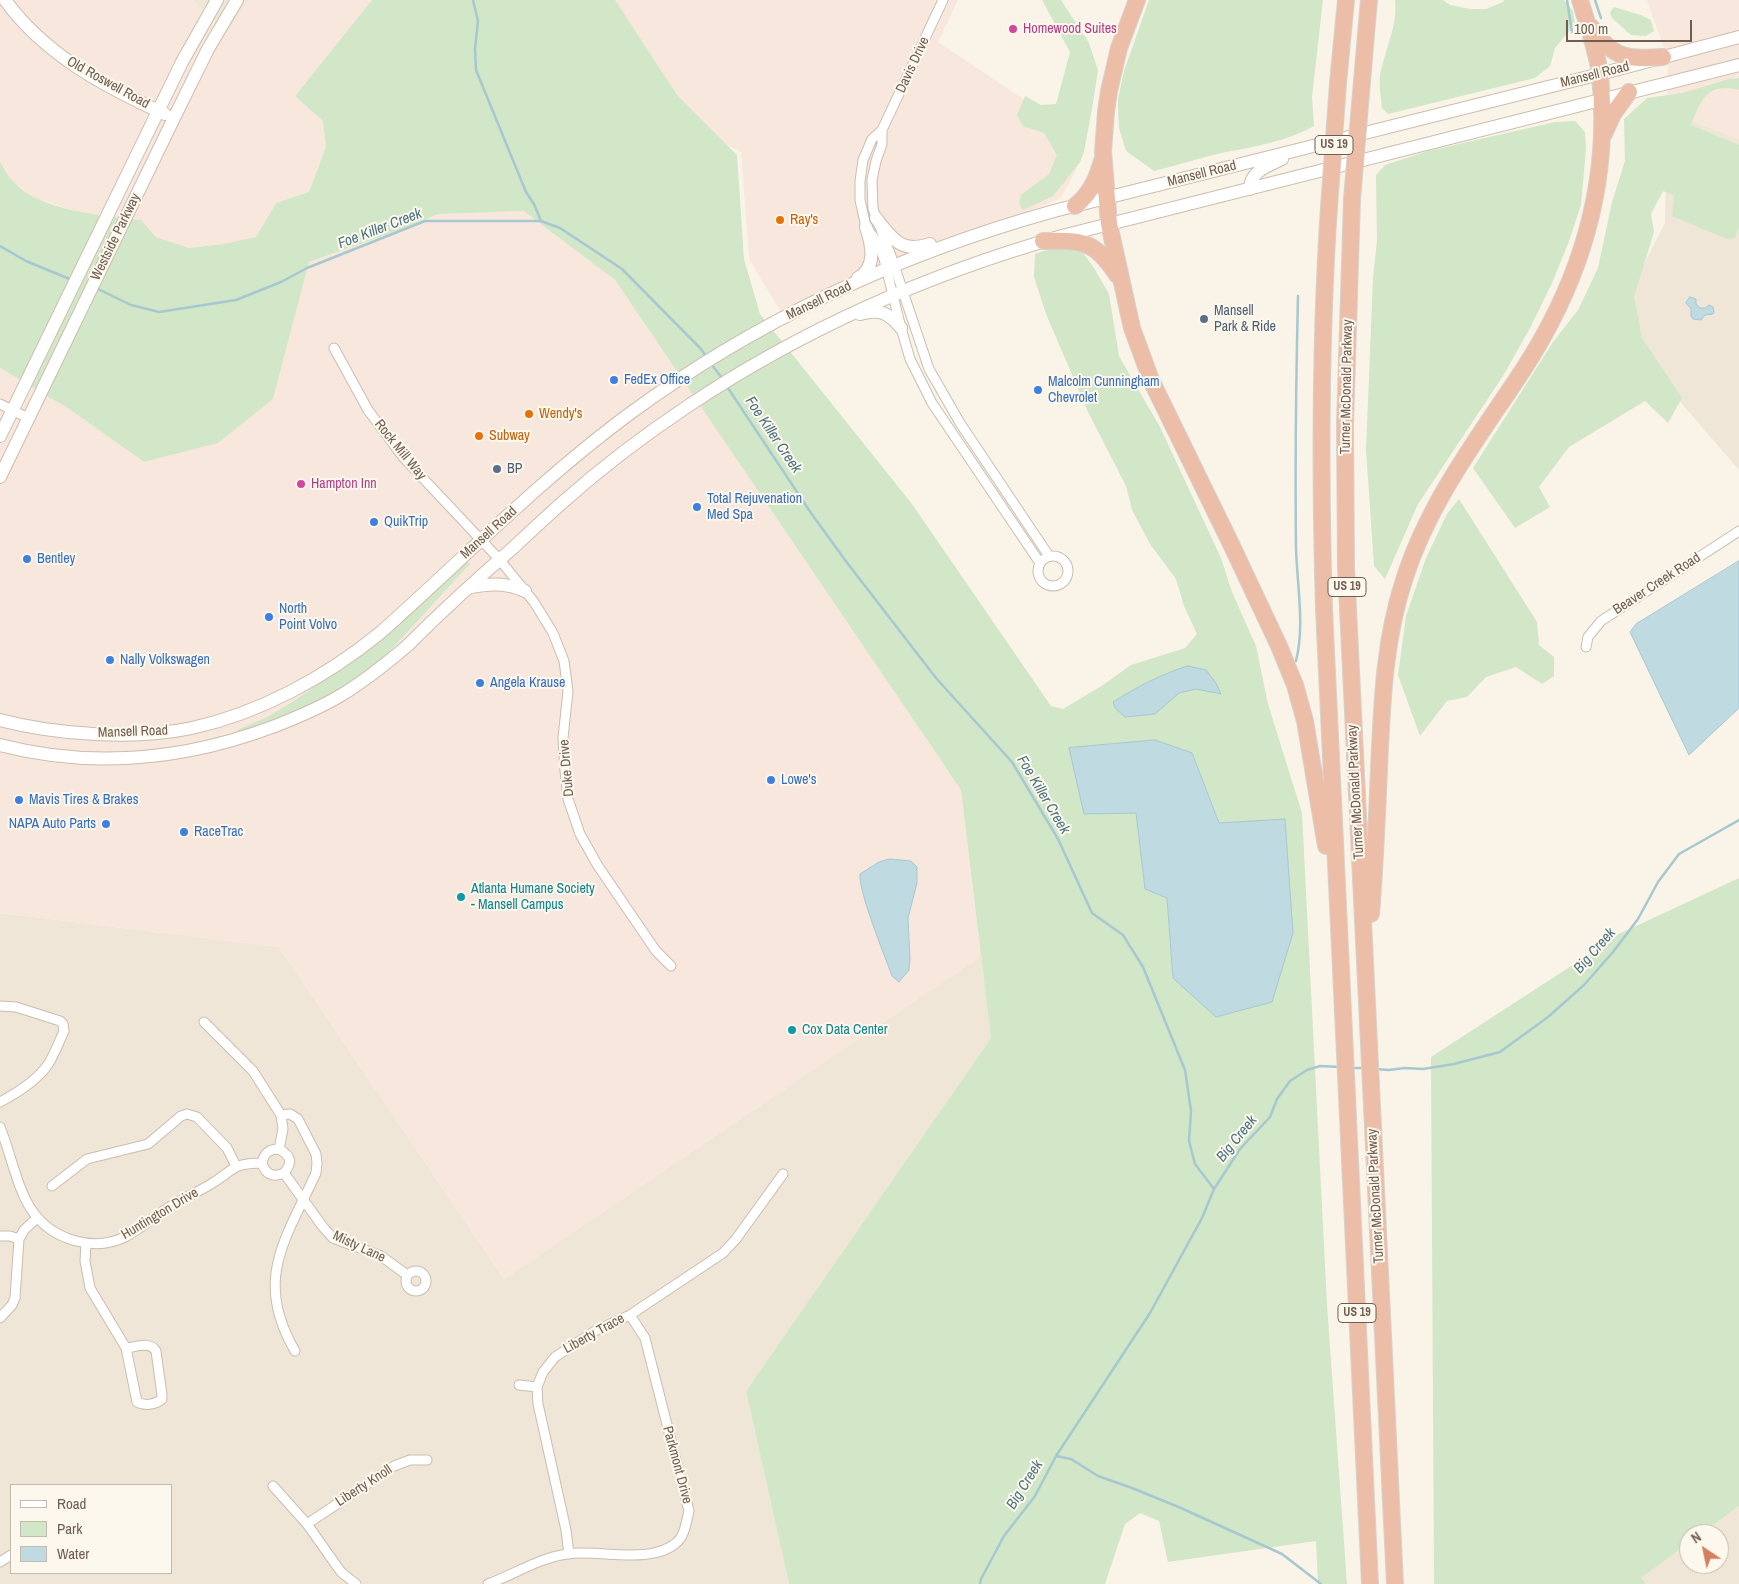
<!DOCTYPE html>
<html>
<head>
<meta charset="utf-8">
<style>
  body { margin:0 }
  #map { position:relative; width:1739px; height:1584px; overflow:hidden; background:#faf4e8; font-family:"Archivo Narrow",sans-serif }
  canvas { display:block }
  .legend { position:absolute; left:10px; top:1484px; width:162px; height:90px; box-sizing:border-box; background:#fdf8ee; border:1px solid #c5baae; margin:0; padding:6px 9px; list-style:none; font-size:15px; color:#705d4f }
  .legend li { display:flex; align-items:center; gap:10px; height:25px }
  .legend b { width:25px; border:1px solid #c5baae }
  .north { position:absolute; left:1679px; top:1524px; width:50px; height:50px; box-sizing:border-box; background:#fdf8ee; border:1px solid #c5baae; border-radius:50%; rotate:326deg; font-size:14px; font-weight:700; line-height:20px; text-align:center; color:#705d4f }
  .north::after { content:''; display:block; margin:auto; width:18px; height:22px; background:#d47f5d; clip-path:polygon(50% 0,100% 100%,50% 72%,0 100%) }
  .scale { position:absolute; left:1566px; top:20px; width:126px; height:22px; box-sizing:border-box; border:2px solid #705d4f; border-top:0; padding-left:6px; font-size:15px; line-height:18px; white-space:nowrap; color:#705d4f; -webkit-text-stroke:4px #fdf8ee; paint-order:stroke }
</style>
</head>
<body>
<div id="map">
<canvas width="1739" height="1584"></canvas>
<ul class="legend">
<li><b style="height:6px;background:#fff"></b>Road</li>
<li><b style="height:14px;background:#d2e6c8"></b>Park</li>
<li><b style="height:14px;background:#bfdae1"></b>Water</li>
</ul>
<div class="north">N</div>
<div class="scale">100 m</div>
</div>
<script>
const ctx = document.querySelector('canvas').getContext('2d');
ctx.lineJoin = 'round';
function paint(path, color) { ctx.fillStyle = color; ctx.fill(path, 'evenodd'); }
function stroke(path, color, width, dash) { ctx.strokeStyle = color; ctx.lineWidth = width; ctx.lineCap = dash ? 'butt' : 'round'; ctx.setLineDash(dash || []); ctx.stroke(path); }
function drawText(font, color, halo, rows, align = 'center') {
  ctx.font = font + ' "Archivo Narrow",sans-serif'; ctx.lineWidth = 4; ctx.setLineDash([]); ctx.textBaseline = 'middle'; ctx.strokeStyle = halo; ctx.fillStyle = color; for (const [text, x, y, turn = 0] of rows) {
    ctx.save(); ctx.translate(x, y); ctx.rotate((+turn || 0) * Math.PI / 180); ctx.textAlign = isNaN(turn) ? turn : align; if (halo) ctx.strokeText(text, 0, 0); ctx.fillText(text, 0, 0); ctx.restore();
  }
}
paint(new Path2D(`
  M193 0H249L226 34Z
  M1667 111 1739 139V470L1613 324 1665 223Z
  M0 913 279 947 504 1279 981 956 991 1038 746 1391 789 1584H0ZM11 1485H171V1573H11Z
  M1739 1506V1584H1646L1641 1578 1689 1543V1564H1719V1534H1701Z`), '#f0e6d7');
paint(new Path2D(`
  M0 0H193L226 34 249 0H372L295 96 323 121 326 147 309 192 276 203 256 237 223 244 189 248 156 237 141 220 85 214 35 198 14 183 0 162Z
  M601 0H958L938 42 1041 111 1078 166 1061 198 782 314 749 259 741 152 675 118Z
  M1647 0H1739V139L1667 111 1668 60Z
  M522 211 615 280 961 790 981 956 504 1279 279 947 0 913V368L69 409 144 462 218 443 273 399 309 262 400 230 438 214Z`), '#f8e7dd');
paint(new Path2D(`
  M372 0H615L677 95 737 155 744 259 760 314 912 504 1051 706 1063 709 1103 685 1131 665 1185 648 1197 634 1184 606 1176 579 1150 544 1132 510 1126 486 1088 412 1046 314 1034 277 1035 254 1043 251 1069 246 1081 250 1094 268 1109 294 1119 356 1160 427 1221 558 1232 592 1256 646 1268 704 1302 813 1327 1305 1347 1584H1318L1316 1541 1168 1562 1159 1521 1140 1513 1125 1524 1105 1584H789L746 1391 991 1038 961 790 615 280 523 211 438 214 400 230 309 262 273 399 218 443 144 462 69 409 0 368V162C4 168 8 176 13 181 38 211 105 216 141 220L156 237 189 248 223 244 256 237 276 203 309 192 326 147 323 121 295 96ZM1192 753 1219 823 1173 978 1167 898 1145 888 1136 812Z
  M1042 0H1061L1089 43 1098 70 1093 103 1084 152 1080 162 1053 196 1023 210 1019 203 1021 195 1049 174 1057 155 1044 133 1023 126 1017 115 1025 96 1041 105 1056 104 1070 52Z
  M1149 0H1323L1312 97 1314 126C1285 142 1253 147 1221 153 1199 158 1176 166 1154 171L1126 151 1119 128 1118 113V99L1124 71Z
  M1395 0H1443L1450 5 1470 9H1486L1503 2 1504 0H1564L1573 11 1575 24 1555 48 1550 66 1535 78 1388 114 1382 108C1381 98 1379 86 1380 76 1384 51 1398 27 1395 0Z
  M1614 7 1641 15 1651 20 1654 31 1646 36 1631 35 1612 18 1610 12Z
  M1739 78V90C1707 82 1701 100 1691 125L1739 145V226L1735 238 1727 239 1672 216 1674 195 1663 191 1651 214 1654 232 1634 297 1642 338 1682 398 1668 423 1645 401 1569 447 1539 487 1550 507 1515 528 1473 468 1553 342 1578 310 1598 268 1612 202 1625 161 1624 119 1647 98 1682 93 1729 79Z
  M1575 121 1585 132 1586 149 1581 205 1569 241 1553 281 1530 328 1503 376 1418 504 1385 579 1374 566 1366 450 1373 278 1377 241 1376 175 1385 165 1428 151 1555 122Z
  M1459 499 1537 622 1539 645 1554 657V676L1542 684 1516 667 1486 677 1467 697 1447 701 1420 736 1398 675 1406 616 1426 558 1447 514Z
  M466 561 470 564 467 567 387 654C369 670 349 685 328 697 300 712 269 723 239 733L237 730 267 717 294 701 330 676Z
  M1739 878V1506L1701 1534H1689V1543L1641 1578 1646 1584H1434L1431 1057 1602 946 1606 940Z`), '#d2e6c8');
const water = new Path2D(`
  M1690 297 1696 299V304L1700 308H1705L1709 305 1713 307 1714 312 1713 314 1705 315 1701 320 1693 319 1691 316V309L1686 303Z
  M1739 561V708L1689 755 1630 632 1636 624Z
  M1188 666 1206 670 1216 683 1221 694 1196 689 1179 693 1155 714 1125 717 1115 708 1113 702C1137 687 1161 674 1188 666Z
  M1155 740 1192 753 1219 823 1285 819 1293 933 1272 1002 1216 1017 1173 978 1167 898 1145 889 1136 813 1084 814 1069 748Z
  M890 859 911 861 917 867V883L908 918 910 959 909 970 899 982 892 976C885 956 858 891 860 874L879 862Z`);
paint(water, '#bfdae1');
stroke(water, '#a6c8d1', 1);
stroke(new Path2D(`
  M473 0 478 21 475 49 476 70 526 192 534 204 541 221
  M1567 0 1572 32
  M1595 0 1601 18
  M0 246 26 261 72 280
  M96 288 131 305 159 312 236 300 281 282 307 268 425 221H541L560 228 622 269 701 349 707 358
  M712 365 722 378
  M726 385 811 513 845 560 936 678 1012 762 1058 839 1092 913 1123 935 1143 967 1185 1070 1191 1111 1189 1141 1195 1164 1214 1189
  M1296 661C1305 625 1297 585 1296 548 1295 464 1296 380 1298 296
  M1350 1068H1365
  M1375 1069 1389 1070 1405 1068 1423 1069 1454 1064 1500 1052 1548 1017 1584 985 1613 952 1638 919 1658 882 1679 854 1739 820
  M1056 1456 1071 1459 1098 1476 1132 1488 1181 1508 1282 1554 1321 1584
  M980 1584 981 1579 1004 1536 1035 1496 1056 1456 1150 1313 1202 1218 1214 1189 1240 1149 1270 1117 1277 1099 1290 1081 1307 1070 1320 1066 1340 1067`), '#a6c8d1', 2.5);
const street = new Path2D(`
  M943 0 882 130V144L876 161 872 180 873 209 891 256 929 369 960 423 1049 556
  M882 130 872 139 863 160 860 181V200L866 227 878 243 884 259 901 328 910 359 932 403 1040 563
  M334 348 368 410 403 457 499 559 534 602 553 633 564 661 568 691 563 738 565 771 568 799 580 834 598 866 656 951 671 966
  M0 404 28 418
  M1038 571a15 15 0 1 1 30 0a15 15 0 1 1-30 0Z
  M1586 647 1588 637 1601 621 1739 531
  M0 1006 16 1007 60 1021 63 1024 64 1031C59 1042 55 1053 49 1063 38 1080 17 1093 0 1102
  M204 1022 253 1071 281 1115 283 1129 279 1149
  M281 1115 290 1114 298 1119 316 1154 317 1163 316 1173C286 1239 253 1279 295 1351
  M0 1127C10 1151 17 1188 31 1209 51 1240 94 1253 127 1236 143 1227 157 1215 171 1206 184 1198 198 1192 211 1184 234 1170 232 1163 262 1163
  M279 1149C291 1156 293 1162 284 1173
  M262 1163C265 1174 273 1178 284 1173
  M262 1163C264 1153 269 1149 279 1149
  M284 1173 323 1227 333 1238 381 1256 407 1275
  M52 1186 87 1159 148 1144 181 1116 187 1114 197 1117 227 1148 236 1166
  M0 1236H10L19 1239
  M86 1243 85 1261 90 1288 126 1348 137 1402C144 1406 155 1405 162 1399V1395L156 1351C150 1341 136 1347 126 1348
  M406 1281a10 10 0 1 1 20 0a10 10 0 1 1-20 0Z
  M0 1318 12 1305 15 1298 19 1239 24 1230 37 1218
  M519 1385 537 1387
  M273 1486 307 1524 341 1572 356 1584
  M307 1524 394 1466 410 1460H427
  M569 1554 566 1530 538 1404 537 1387 543 1372 555 1357 595 1331 630 1315 723 1253 736 1239 783 1174
  M0 1562 11 1555
  M488 1584C515 1574 539 1558 567 1554 598 1549 651 1565 676 1543 685 1536 686 1522 689 1511L645 1338 630 1315`);
const secondary = new Path2D(`
  M5 0C45 55 104 86 165 114
  M1250 189C1250 171 1268 166 1282 159
  M876 218C892 239 902 254 930 244
  M858 278C877 267 872 245 866 227
  M860 314C880 309 888 312 901 328
  M0 436 182 62 217 0
  M0 477 174 118 208 49 237 0
  M471 587C491 583 507 583 525 591
  M0 720C57 735 135 740 192 728 260 713 326 677 380 633 463 559 542 478 632 412 759 319 903 253 1054 211L1600 74 1739 37
  M0 745C93 769 185 760 275 726 298 717 322 707 343 694 366 680 387 663 407 646 441 612 477 579 514 547 530 532 546 517 563 502 600 469 646 434 688 406 803 329 928 274 1062 236L1739 65`);
const highway = new Path2D(`
  M1137 0 1119 48 1109 91 1106 112 1103 151 1109 224 1132 328 1151 380 1231 544 1279 646 1295 685 1305 721 1326 846
  M1591 27C1613 58 1626 60 1663 57
  M1362 81 1369 0
  M1338 83 1346 0
  M1604 134 1613 114 1629 92
  M1352 199 1345 424 1346 567 1395 1584
  M1075 206C1090 195 1097 179 1102 161
  M1329 207C1320 341 1320 475 1324 609L1370 1584
  M1043 241C1081 240 1095 240 1117 275
  M1371 914C1375 866 1377 817 1379 769 1382 703 1384 639 1405 577 1430 500 1479 437 1523 370 1581 281 1611 182 1600 75 1597 50 1587 24 1580 0`);
stroke(street, '#cabdaf', 11);
stroke(secondary, '#ccbdad', 14);
stroke(highway, '#d7d2ce', 18);
stroke(street, '#fff', 9);
stroke(secondary, '#fff', 12);
stroke(highway, '#ecbda7', 16);
const highwayBridge = new Path2D(`
  M1352 199 1362 81
  M1329 207 1338 83`);
stroke(highwayBridge, '#d7d2ce', 18, []);
stroke(highwayBridge, '#ecbda7', 16);
for (const [x, y, r, color] of [
  [1013,29,5,"#d1479c"],
  [780,220,5,"#e8710a"],
  [1204,319,5,"#5c6f8a"],
  [614,380,5,"#3f7fe0"],
  [1038,390,5,"#3f7fe0"],
  [529,414,5,"#e8710a"],
  [479,436,5,"#e8710a"],
  [497,469,5,"#5c6f8a"],
  [301,484,5,"#d1479c"],
  [697,507,5,"#3f7fe0"],
  [374,522,5,"#3f7fe0"],
  [27,559,5,"#3f7fe0"],
  [269,617,5,"#3f7fe0"],
  [110,660,5,"#3f7fe0"],
  [480,683,5,"#3f7fe0"],
  [771,780,5,"#3f7fe0"],
  [19,800,5,"#3f7fe0"],
  [106,824,5,"#3f7fe0"],
  [184,832,5,"#3f7fe0"],
  [461,897,5,"#0f9aa8"],
  [792,1030,5,"#0f9aa8"]
]) { const dot = new Path2D(); dot.arc(x, y, r, 0, 2 * Math.PI); ctx.fillStyle = color; ctx.fill(dot); stroke(dot, '#fdf8ee', 2); }
for (const [x, y, w] of [
  [1334,145,38],
  [1347,587,38],
  [1357,1313,38]
]) { const box = new Path2D(); box.roundRect(x - w / 2, y - 9.5, w, 19, 4); ctx.fillStyle = '#fdf8ee'; ctx.fill(box); stroke(box, '#705d4f', 1); }
drawText('bold 12px', '#705d4f', null, [
  ["US 19",1334,145],
  ["US 19",1347,587],
  ["US 19",1357,1313]
]);
drawText('14px', '#b23c85', '#fdf8ee', [
  ["Homewood Suites",1023,29],
  ["Hampton Inn",311,484]
], 'left');
drawText('14px', '#705d4f', '#fdf8ee', [
  ["Davis Drive",913,65,-65],
  ["Mansell Road",1595,75,-14],
  ["Old Roswell Road",108,83,29],
  ["Mansell Road",1202,174,-14],
  ["Westside Parkway",116,237,-64],
  ["Mansell Road",819,301,-26],
  ["Turner McDonald Parkway",1347,387,-89],
  ["Rock Mill Way",400,450,51],
  ["Mansell Road",489,533,-42],
  ["Beaver Creek Road",1657,584,-33],
  ["Mansell Road",133,732,-2],
  ["Duke Drive",567,768,-95],
  ["Turner McDonald Parkway",1356,792,-93],
  ["Turner McDonald Parkway",1376,1196,-93],
  ["Huntington Drive",160,1214,-31],
  ["Misty Lane",359,1247,25],
  ["Liberty Trace",594,1334,-29],
  ["Parkmont Drive",677,1465,75],
  ["Liberty Knoll",364,1486,-33]
]);
drawText('14px', '#c56008', '#fdf8ee', [
  ["Ray's",790,220],
  ["Wendy's",539,414],
  ["Subway",489,436]
], 'left');
drawText('14px', '#4e5e75', '#fdf8ee', [
  ["Mansell",1214,311],
  ["Park & Ride",1214,327],
  ["BP",507,469]
], 'left');
drawText('14px', '#366cbe', '#fdf8ee', [
  ["FedEx Office",624,380],
  ["Malcolm Cunningham",1048,382],
  ["Chevrolet",1048,398],
  ["Total Rejuvenation",707,499],
  ["Med Spa",707,515],
  ["QuikTrip",384,522],
  ["Bentley",37,559],
  ["North",279,609],
  ["Point Volvo",279,625],
  ["Nally Volkswagen",120,660],
  ["Angela Krause",490,683],
  ["Lowe's",781,780],
  ["Mavis Tires & Brakes",29,800],
  ["NAPA Auto Parts",96,824,"right"],
  ["RaceTrac",194,832]
], 'left');
drawText('14px', '#0d838f', '#fdf8ee', [
  ["Atlanta Humane Society",471,889],
  ["- Mansell Campus",471,905],
  ["Cox Data Center",802,1030]
], 'left');
drawText('italic 15px', '#4c7481', '#fdf8ee', [
  ["Foe Killer Creek",380,229,-21],
  ["Foe Killer Creek",773,435,56],
  ["Foe Killer Creek",1043,795,59],
  ["Big Creek",1595,951,-49],
  ["Big Creek",1237,1139,-51],
  ["Big Creek",1025,1485,-58]
]);
</script>
</body>
</html>
